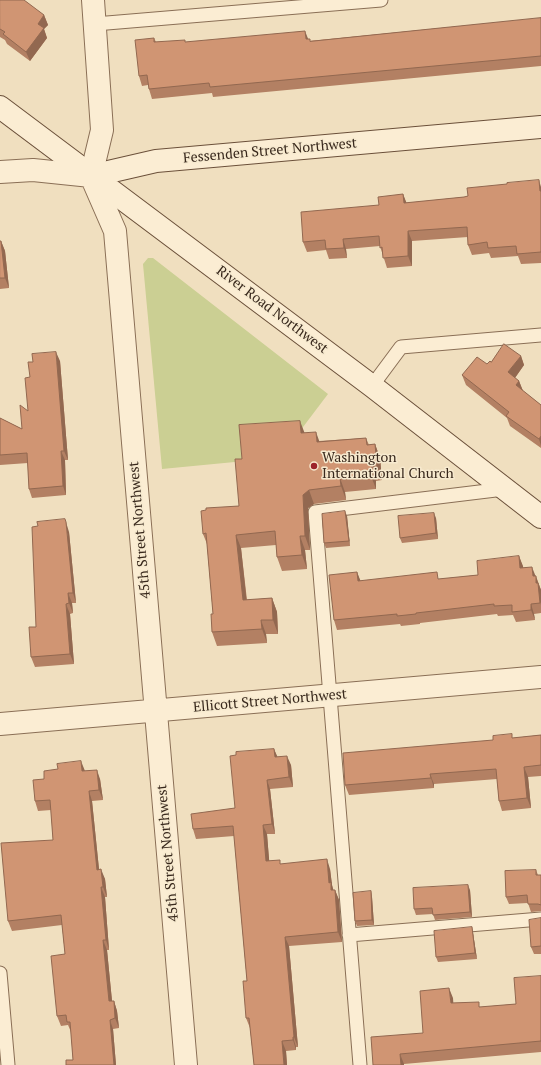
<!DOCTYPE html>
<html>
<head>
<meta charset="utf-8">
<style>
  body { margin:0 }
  canvas { display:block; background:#f0dfbf }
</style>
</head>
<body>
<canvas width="541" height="1065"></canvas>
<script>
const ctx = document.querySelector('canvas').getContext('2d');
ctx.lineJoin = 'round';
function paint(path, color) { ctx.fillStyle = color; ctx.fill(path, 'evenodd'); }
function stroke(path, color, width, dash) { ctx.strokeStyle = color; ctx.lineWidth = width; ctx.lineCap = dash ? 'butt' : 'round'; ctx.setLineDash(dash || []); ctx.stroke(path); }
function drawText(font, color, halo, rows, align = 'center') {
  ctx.font = font + ' "PT Serif",serif'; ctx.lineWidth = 3; ctx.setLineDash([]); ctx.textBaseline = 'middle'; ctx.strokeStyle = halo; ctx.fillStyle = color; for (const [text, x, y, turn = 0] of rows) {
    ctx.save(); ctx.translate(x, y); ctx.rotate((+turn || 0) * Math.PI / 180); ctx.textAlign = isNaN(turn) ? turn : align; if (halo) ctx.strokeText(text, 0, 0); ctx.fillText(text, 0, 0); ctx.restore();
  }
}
paint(new Path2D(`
  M148 258H153L328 394 300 431 245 461 162 469 143 264Z`), '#cbcf93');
const lane = new Path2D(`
  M95 24 381 0
  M372 386 401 347 541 335
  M349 935 541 919
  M0 973 8 1065
  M360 1065 315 512 504 489`);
const street = new Path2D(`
  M93 0 102 130 91 176 115 231 186 1065
  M0 172 33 170 91 176
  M0 724 541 677`);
const secondary = new Path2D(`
  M0 107 372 386 541 517
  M91 176 156 161 541 127`);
stroke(lane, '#8a6f56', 15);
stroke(street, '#8a6f56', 24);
stroke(secondary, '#6b503a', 24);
stroke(lane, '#fbedd3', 13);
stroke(street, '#fbedd3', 22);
stroke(secondary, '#fbedd3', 22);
paint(new Path2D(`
  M0 0 44 15 48 25 44 29 47 38 30 61 7 44 5 40 0 37Z
  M541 18V66L213 97 212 93 152 99 149 89 148 85 142 86 139 76 154 38 156 42H186L308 39 310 41Z
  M541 187V263L521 264 518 256 491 258 489 253 472 255 468 245V237L412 241V266L387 268 380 246 346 249 347 258 329 259 326 250 307 252 303 242 379 205 403 194 406 203 464 197Z
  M0 241H1L5 251 9 288 0 289Z
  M521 356 524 365 515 378 519 381 523 391 541 405V448L510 426 507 418 466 385 462 375 491 362Z
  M60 361 68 460H65L66 495 32 498 29 489 28 463 0 465V418L22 429 28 411 30 377Z
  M304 433 319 441 366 438 369 445 375 444 380 458 382 480 376 481V489L345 492 346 500 314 504 308 508 310 550H305L307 569 282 571 277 557 276 545 241 548 247 600 272 598 277 612 278 634H266L267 643 217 646 212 632 213 614 207 544 203 534 206 510 239 506 242 459Z
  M347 516 350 546 326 548 324 543Z
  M436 518 438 539 402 543 400 538Z
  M69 532 76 603H72L73 613 70 614 74 664 35 667 31 657 36 627Z
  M519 556 523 568 536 576 541 590V613L534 614 535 620 516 622 513 615 498 616 497 614 420 623V624L401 626 400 624 337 630 334 620 357 572 360 581 440 579 478 575Z
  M541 735V776L528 777 531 808 502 811 499 801 497 779 434 784V788L349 795 345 785 513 738Z
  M274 749 277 757 291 765 293 787 270 789 275 834H267L269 861 281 864 330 869 332 885 333 890H335L339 900 342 942 289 946 298 1047H296V1050L286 1051 287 1065H254L250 1028 246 1018 247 981 234 836 196 839 193 829 235 808 236 755Z
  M84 771 100 779 103 800 92 801 99 869 105 879 107 897H105L109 950H107L112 1001H114L117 1011 119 1028 113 1029 116 1065H66L73 1060 71 1032 68 1025 61 1026 57 1016 65 954 62 925 12 931 8 921 53 840 51 810 38 811 35 801Z
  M536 870 538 875H541V911L531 912 528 903 509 904 506 897Z
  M470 890 472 917 435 920 433 914 416 915 414 909Z
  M371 891 372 897 374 925 357 926 355 921Z
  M541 918V954H534L531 947Z
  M472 927 473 933 477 959 438 962 436 957Z
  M541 976V1052L404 1064 373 1065 423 1033 453 998V1003L481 1007 516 1004Z`), '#b38063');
paint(new Path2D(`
  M44 15 48 25 44 29 47 38 30 61 26 52 38 24Z
  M305 31 309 41 306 39Z
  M539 180 541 187V195L540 191Z
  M403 194 407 204 404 203Z
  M408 231 412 241V266L408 256Z
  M343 239 346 249 347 258 344 248Z
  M1 241 5 251 9 288 5 278Z
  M56 352 60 361 68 460 64 451Z
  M521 356 524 365 512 382 508 372Z
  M519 381 523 391 516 385Z
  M300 421 305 434 301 433Z
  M316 432 321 446 317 442Z
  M541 436V446L539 439Z
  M375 444 380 458 382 480 377 466Z
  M61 451 65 460 66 495 63 486Z
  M371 467 376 481V489L371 476Z
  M340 478 345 492 346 500 341 486Z
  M309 490 314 504 308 508 310 550 305 536 303 495Z
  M345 511 347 516 350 546 349 541Z
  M434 513 436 518 438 539 436 533Z
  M66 522 69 532 76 603 73 593Z
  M236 535 241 548 248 614 243 600Z
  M300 536 305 550 307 569 302 555Z
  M519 556 523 566 524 578 520 568Z
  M532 567 541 590V605L533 576Z
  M357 572 361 582 358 581Z
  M68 593 72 603 73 613 69 603Z
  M272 598 277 612 278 634 273 620Z
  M66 604 70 614 74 664 70 654Z
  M531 604 534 614 535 620 531 610Z
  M261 620 266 634 267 643 262 629Z
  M274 749 278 758 275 757Z
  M287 756 291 765 293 787 289 777Z
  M81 761 85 771H82Z
  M524 767 528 777 531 808 527 798Z
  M97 770 100 779 103 800 99 790Z
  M430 774 434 784V788L431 778Z
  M267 780 270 789 275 834 272 824Z
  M89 791 92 801 100 879 97 870Z
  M263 825 267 834 270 870 266 861Z
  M327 859 330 869 332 885 334 892 335 900 329 883Z
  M101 869 105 879 107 897 103 887Z
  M468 885 470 890 472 917 470 912Z
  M101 887 105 897 109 950 106 940Z
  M335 890 339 900 342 942 338 932Z
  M371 891 372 897 374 925 372 920Z
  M472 927 473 933 477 959 475 953Z
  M285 937 289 946 298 1047 294 1037Z
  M103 940 107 950 113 1011 109 1001Z
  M449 988 453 998 454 1013 451 1003Z
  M114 1001 117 1011 119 1028 115 1018Z
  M110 1020 113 1029 116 1065H114Z
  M293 1037 296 1047V1050L293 1040Z
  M282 1041 286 1051 287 1065H284Z
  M400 1054 404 1064V1065H401Z`), '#926850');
const building = new Path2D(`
  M0 0H24L44 15 38 24 44 28 26 52 3 34 5 32 0 29Z
  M541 18V56L210 87 209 83 149 89 147 75 139 76 135 40 154 38V42L185 40V42L305 31 306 39H310V41Z
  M539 180 540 191H541V252L517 254 516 246 488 248 487 242 468 245 467 227 408 231V256L383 258 382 247 380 248 379 236 343 239 344 248 326 249 325 240 303 242 301 212 379 205 378 197 403 194 404 203 464 197 468 196 467 188 507 184V183Z
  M0 241H1L5 278H0Z
  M504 344 521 356 508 372 519 381 516 385 541 405V436L539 439 506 416 509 412 462 375 477 357 487 364 490 361 491 362Z
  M56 352 64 451H61L63 486 29 489 27 453 0 455V418L22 429 20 405 28 411 25 378 30 377 28 362H33L32 354Z
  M300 421 301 433 316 432 317 442 366 438 367 445 375 444 377 466 371 467V476L340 478 341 486 309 490 303 495 305 536H300L302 555 277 557 275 531 236 535 243 600 272 598 273 620H261L262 629 212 632 211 614H213L206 533 203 534 201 511 206 510V508L239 506 235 459H242L239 425Z
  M345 511 349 541 324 543 322 514Z
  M434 513 436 533 400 538 398 516Z
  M65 519 66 522 73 593H68L69 603 66 604 70 654 31 657 29 627H36L32 527 38 526 37 522Z
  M519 556 520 568 532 567 533 576H536V583H538L540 603 531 604V610L512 612V605L494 606V604L416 613V614L397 616V614L334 620 329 575 357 572 358 581 437 572 438 579 478 575 477 561Z
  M512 734V738L541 735V765L524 767 527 798 499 801 496 769 430 774 431 778 345 785 343 753 493 740V736Z
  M274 749 275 757 287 756 289 777 267 780 272 824 263 825 266 861 280 860V864L327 859 329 883 331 882V890H335L338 932 285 937 294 1037H293V1040L282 1041 284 1065H254L249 1018H246L243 981H247L233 826 193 829 191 814 235 808 230 756 236 755V752Z
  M81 761 82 771 97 770 99 790 89 791 97 870 101 869 103 887H101L106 940H103L109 1001H114L115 1018 110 1020 114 1065H66V1060H73L70 1022H67L66 1015 57 1016 51 956 65 954 61 915 8 921 1 843 53 840 50 800 35 801 33 780 44 779V771L58 769 57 764Z
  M536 870V875H541V905L538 904H528L527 895 506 897 505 871Z
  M468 885 470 912 433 915 432 908 414 909 413 888Z
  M371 891 372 920 355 921 353 893Z
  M541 918V946L531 947 529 920Z
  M472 927 475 953 436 957 434 931Z
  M541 976V1041L400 1054 401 1065H373L371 1037 423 1033 420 991 449 988 451 1003 479 1002V1007L516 1004 514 978Z`);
paint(building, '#d09573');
stroke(building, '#926850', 1);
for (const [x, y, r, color] of [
  [314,466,4,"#9c232a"]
]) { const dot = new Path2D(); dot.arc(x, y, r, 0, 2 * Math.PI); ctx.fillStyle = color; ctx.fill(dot); stroke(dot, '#f7eacf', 1.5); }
drawText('14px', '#38281c', '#f7eacf', [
  ["Fessenden Street Northwest",270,151,-5],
  ["River Road Northwest",272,310,37],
  ["45th Street Northwest",140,530,-95],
  ["Ellicott Street Northwest",270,701,-5],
  ["45th Street Northwest",168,853,-95]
]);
drawText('14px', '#38281c', '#f7eacf', [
  ["Washington",322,458],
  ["International Church",322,474]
], 'left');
</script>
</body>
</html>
